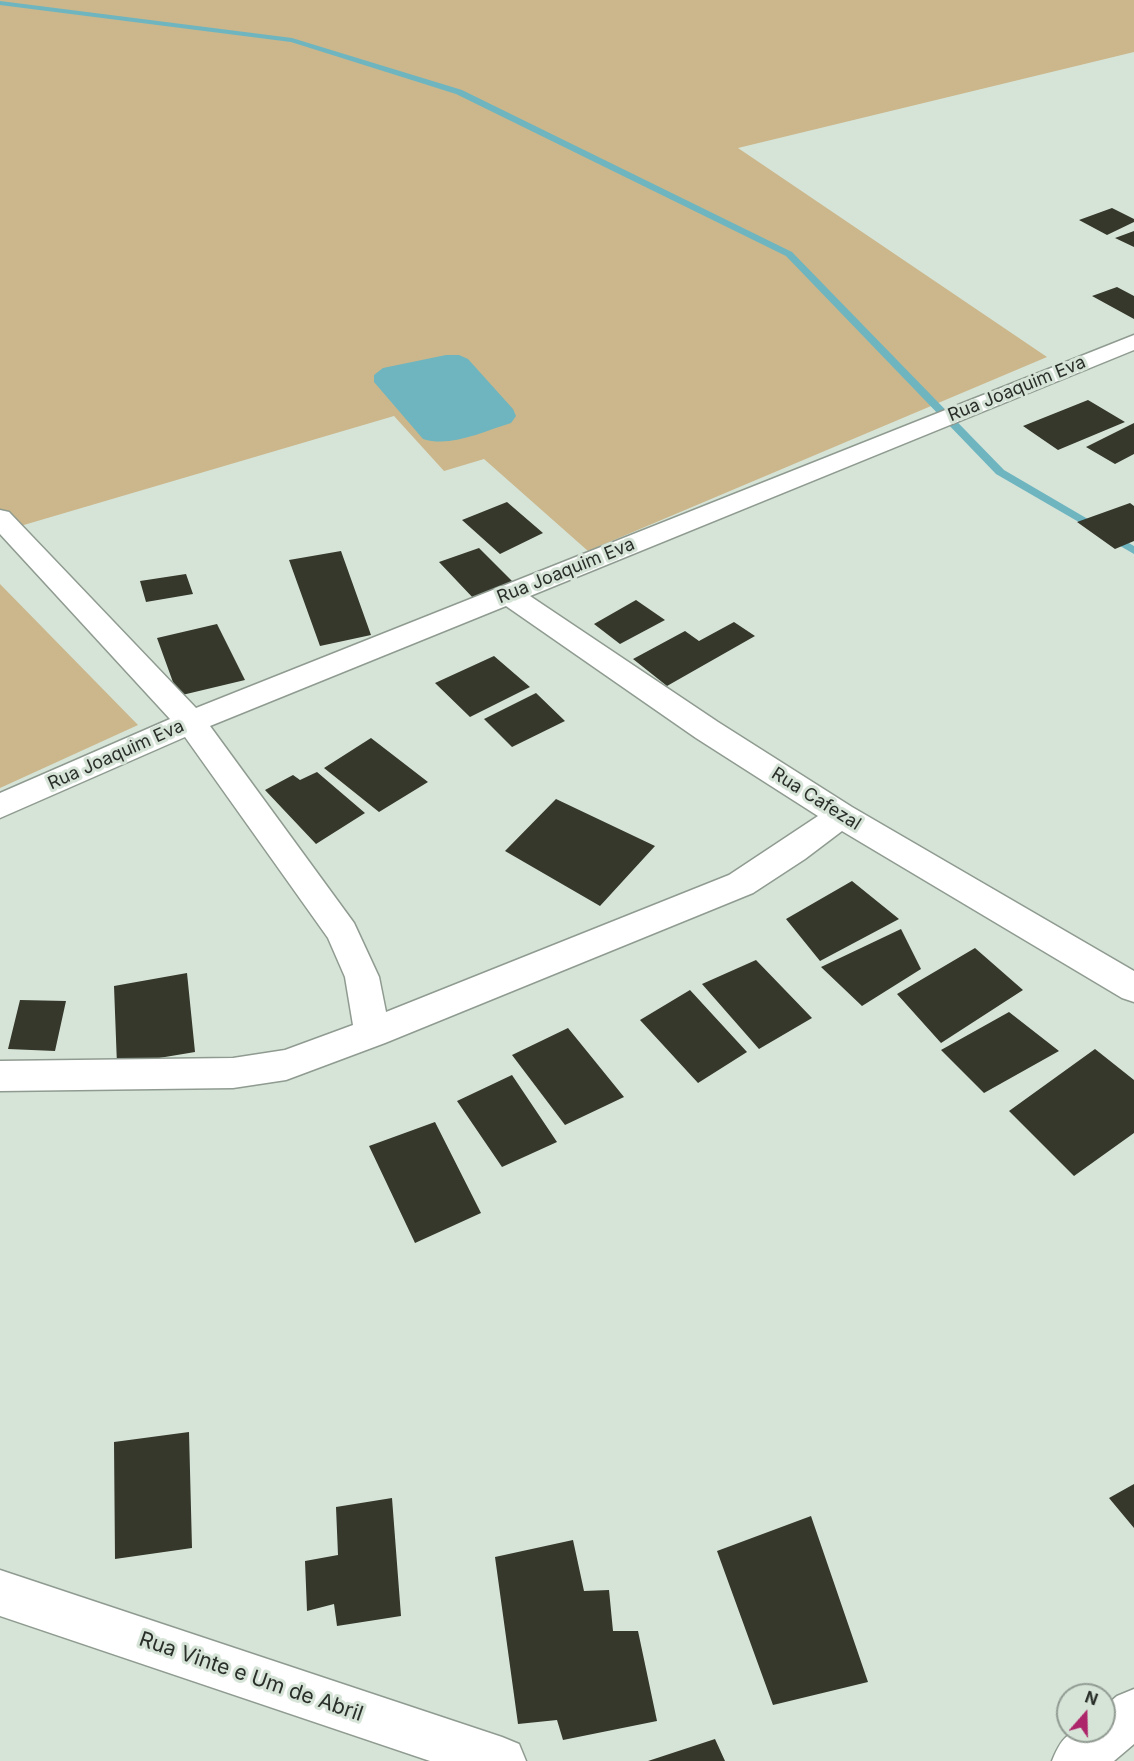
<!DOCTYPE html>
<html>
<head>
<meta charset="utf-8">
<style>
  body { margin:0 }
  #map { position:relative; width:1134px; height:1761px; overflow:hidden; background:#d6e3d7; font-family:Inter,sans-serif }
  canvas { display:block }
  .north { position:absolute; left:1056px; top:1683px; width:60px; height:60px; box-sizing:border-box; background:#d6e3d7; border:2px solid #919b92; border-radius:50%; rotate:20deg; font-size:16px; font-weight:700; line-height:24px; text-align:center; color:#2a2f2a }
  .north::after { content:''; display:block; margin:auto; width:21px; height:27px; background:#ad256a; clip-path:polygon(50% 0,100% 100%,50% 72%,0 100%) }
</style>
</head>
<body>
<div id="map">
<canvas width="1134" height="1761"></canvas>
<div class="north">N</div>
</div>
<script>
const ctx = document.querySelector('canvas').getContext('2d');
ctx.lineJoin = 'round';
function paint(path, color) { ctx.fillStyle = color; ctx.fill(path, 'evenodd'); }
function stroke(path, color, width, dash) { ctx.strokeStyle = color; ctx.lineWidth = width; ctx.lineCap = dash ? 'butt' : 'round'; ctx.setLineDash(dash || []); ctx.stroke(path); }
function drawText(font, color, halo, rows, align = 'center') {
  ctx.font = font + ' Inter,sans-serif'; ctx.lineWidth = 6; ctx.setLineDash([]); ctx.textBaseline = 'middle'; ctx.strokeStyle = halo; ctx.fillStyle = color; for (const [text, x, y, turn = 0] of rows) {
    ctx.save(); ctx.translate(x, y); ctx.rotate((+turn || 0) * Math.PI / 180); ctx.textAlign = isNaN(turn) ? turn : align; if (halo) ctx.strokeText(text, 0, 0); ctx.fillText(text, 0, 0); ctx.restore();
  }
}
paint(new Path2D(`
  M0 0H1134V52L738 148 1047 357 588 551 484 459 444 471 394 416 0 532Z
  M0 584 138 725 0 788Z`), '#cbb78b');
paint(new Path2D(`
  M446 355H459L468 359 513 409 516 416 511 423C484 431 451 448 423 439L374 382V375L383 368Z`), '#6eb5c0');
paint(new Path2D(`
  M0 1 292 38 462 90 792 252 1004 470 1134 546V554L996 474 786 256 456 94 291 42 0 5Z`), '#6eb5c0');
paint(new Path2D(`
  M1112 208 1134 219V222L1107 235 1079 220Z
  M1134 231V247L1115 238Z
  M1117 287 1134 296V319L1092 296Z
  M1088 400 1125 422 1058 450 1023 426Z
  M1134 423V454L1115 464 1086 447Z
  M507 502 543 533 500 554 462 520Z
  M1130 503 1134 506V541L1115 549 1077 522Z
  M479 548 514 583 475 600 439 562Z
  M341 551 371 635 320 646 289 560Z
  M186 574 193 594 146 602 140 581Z
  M636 600 665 620 620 644 594 624Z
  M734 622 755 636 667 686 633 659 685 631 699 641Z
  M217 624 245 680 178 696 157 638Z
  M494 656 530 687 470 717 435 683Z
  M536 693 565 721 512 747 484 719Z
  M371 738 428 782 379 812 324 768Z
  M317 772 365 813 316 844 265 790 293 775 300 780Z
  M556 799 655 846 600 906 505 851Z
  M852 881 899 919 820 961 786 919Z
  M901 929 921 969 862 1006 821 967Z
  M975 948 1023 990 941 1043 897 994Z
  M756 960 812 1018 759 1049 702 984Z
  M187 973 195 1052 117 1065 114 986Z
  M690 990 747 1052 698 1083 640 1020Z
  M20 1000 66 1001 55 1051 8 1049Z
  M1009 1012 1059 1051 984 1093 941 1050Z
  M568 1028 624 1097 565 1125 512 1055Z
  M1095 1049 1134 1080V1133L1074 1176 1009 1111Z
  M512 1075 557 1142 502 1167 457 1101Z
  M435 1122 481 1213 415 1243 369 1146Z
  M189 1432 192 1548 115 1559 114 1442Z
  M1134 1484V1528L1109 1498Z
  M392 1498 401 1616 337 1626 334 1604 307 1611 305 1561 338 1555 336 1507Z
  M811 1516 868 1682 773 1705 717 1551Z
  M573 1540 584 1591 609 1590 613 1631H638L657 1721 563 1740 557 1720 518 1724 495 1557Z
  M715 1739 725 1761H648Z`), '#35382b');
const minor = new Path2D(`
  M1134 335V350L530 596 718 722 852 807 1134 971V1002L1122 998 842 831 805 859 753 893 385 1043 286 1080 233 1088 0 1091V1061L233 1058 285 1050 353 1025 345 977 328 938 185 737 0 818V793L170 719 0 534V510L9 512 196 708ZM506 606 696 738 818 816 729 875 386 1012 379 977 354 923 210 726Z
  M1134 1689V1744L1114 1761H1052C1065 1729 1072 1731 1104 1731V1707L1117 1696Z`);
const major = new Path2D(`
  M0 1570 502 1737 519 1744 526 1761H430L0 1616Z`);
stroke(minor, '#8f9b90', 3);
stroke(major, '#8f9b90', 3);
paint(minor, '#fff');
paint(major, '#fff');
drawText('18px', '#2a2f2a', '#d6e3d7', [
  ["Rua Joaquim Eva",1017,389,-22],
  ["Rua Joaquim Eva",566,571,-22],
  ["Rua Joaquim Eva",116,755,-24],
  ["Rua Cafezal",816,799,32]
]);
drawText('21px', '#2a2f2a', '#d6e3d7', [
  ["Rua Vinte e Um de Abril",251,1677,19]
]);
</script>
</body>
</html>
